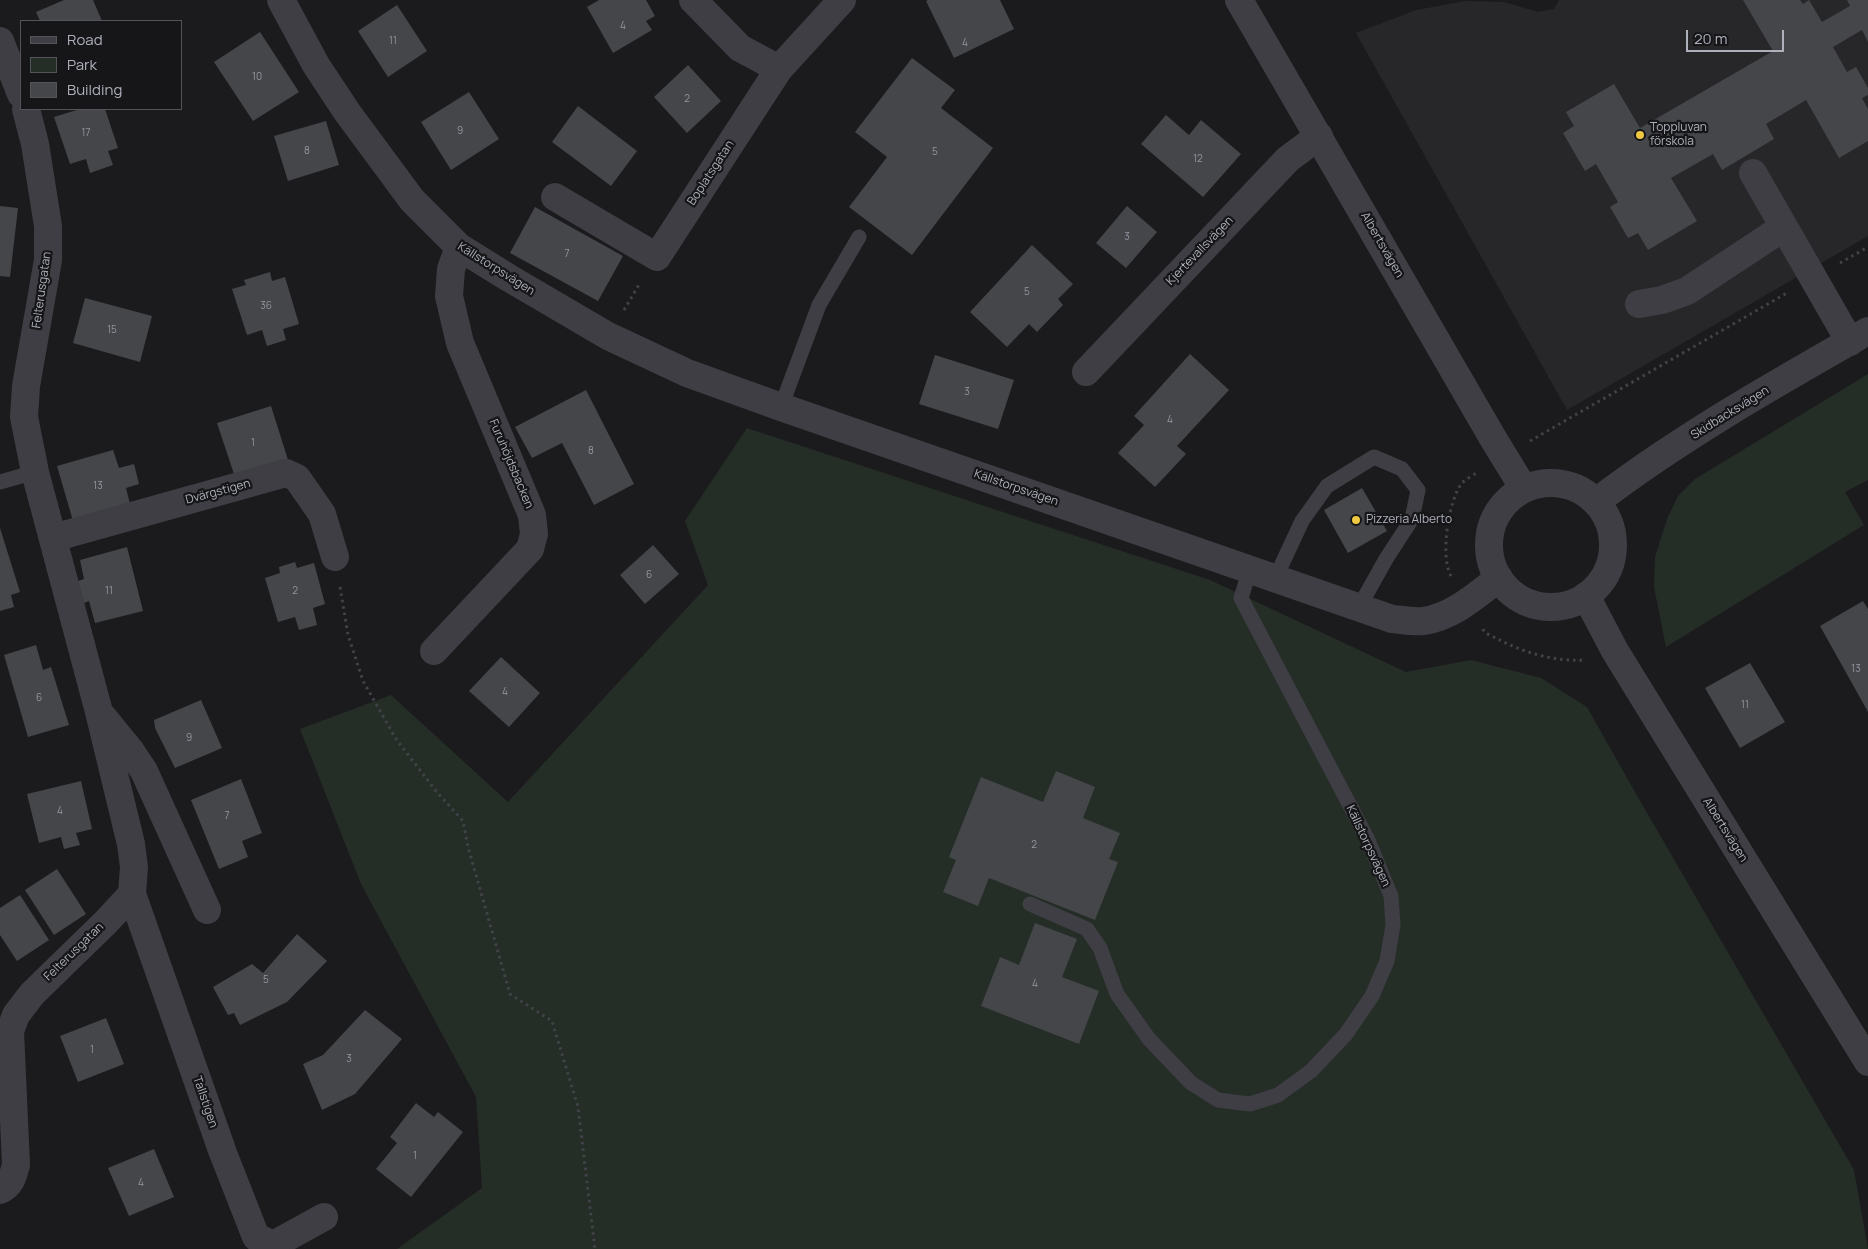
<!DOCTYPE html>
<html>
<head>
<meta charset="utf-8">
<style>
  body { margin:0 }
  #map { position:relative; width:1868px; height:1249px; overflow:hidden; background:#1b1b1d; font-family:Manrope,sans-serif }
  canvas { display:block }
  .legend { position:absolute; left:20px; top:20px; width:162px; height:90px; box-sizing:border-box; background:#161618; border:1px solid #53545a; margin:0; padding:6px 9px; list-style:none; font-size:15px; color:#aeb1bc }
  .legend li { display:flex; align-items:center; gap:10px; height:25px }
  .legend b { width:25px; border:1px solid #53545a }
  .scale { position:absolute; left:1686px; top:30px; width:98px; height:22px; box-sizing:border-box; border:2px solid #aeb1bc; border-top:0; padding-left:6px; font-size:15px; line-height:18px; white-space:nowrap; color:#aeb1bc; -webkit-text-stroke:4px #161618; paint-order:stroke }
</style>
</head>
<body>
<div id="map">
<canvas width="1868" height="1249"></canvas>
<ul class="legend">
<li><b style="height:6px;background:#3e3e44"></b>Road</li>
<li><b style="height:14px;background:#252d27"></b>Park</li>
<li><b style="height:14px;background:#45464a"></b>Building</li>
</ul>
<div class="scale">20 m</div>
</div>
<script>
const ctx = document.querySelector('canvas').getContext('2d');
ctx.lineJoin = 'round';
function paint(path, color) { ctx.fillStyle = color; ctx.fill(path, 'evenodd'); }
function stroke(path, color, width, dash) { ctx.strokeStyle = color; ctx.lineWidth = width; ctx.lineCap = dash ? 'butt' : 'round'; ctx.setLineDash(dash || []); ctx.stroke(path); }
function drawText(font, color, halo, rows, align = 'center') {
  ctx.font = font + ' Manrope,sans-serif'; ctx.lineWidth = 4.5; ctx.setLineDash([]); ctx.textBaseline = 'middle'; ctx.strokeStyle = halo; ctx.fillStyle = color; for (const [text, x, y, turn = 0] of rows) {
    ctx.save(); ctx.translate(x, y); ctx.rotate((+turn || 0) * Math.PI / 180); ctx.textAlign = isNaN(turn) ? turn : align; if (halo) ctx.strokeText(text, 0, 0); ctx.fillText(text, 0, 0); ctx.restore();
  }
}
paint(new Path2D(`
  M1559 0H1868V236L1567 410 1356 33 1416 10 1466 1 1504 2 1538 12 1554 9Z`), '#27272a');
paint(new Path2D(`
  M1868 374V480L1845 492 1864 525 1666 647 1654 587 1655 557 1667 519 1678 496 1695 479Z
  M747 428 1210 580 1406 672 1471 660 1541 678 1587 707 1639 799 1854 1170 1868 1249H397L482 1188 476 1097 361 884 300 729 391 695 508 802 708 585 685 521Z`), '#252d27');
paint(new Path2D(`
  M64 0H93L102 21H40L36 12Z
  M599 0H646L655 16 646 21 652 30 613 53 587 7Z
  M928 0H1000L1014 29 954 58 926 1Z
  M1743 0H1800L1803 4 1809 0 1822 22 1850 6 1847 0H1868V42L1862 30 1833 47 1847 72 1856 67 1868 88V95L1862 98 1868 109V141L1839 158 1806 100 1766 124 1774 139 1722 170 1713 154 1671 178 1697 221 1648 250 1638 233 1628 238 1610 207 1618 202 1596 164 1585 171 1563 133 1574 126 1566 112 1614 84 1640 128 1773 51Z
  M397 5 427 51 388 77 358 31Z
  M260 32 299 92 253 121 214 62Z
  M912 58 955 90 941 108 993 148 912 255 849 207 887 157 855 132Z
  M688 65 721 101 687 133 654 97Z
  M469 92 499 139 451 170 421 122Z
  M578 106 637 151 611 186 552 142Z
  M80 109H105L118 148 108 151 113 165 90 173 86 159 70 164 54 117Z
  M1166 115 1189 135 1201 120 1241 154 1203 197 1141 144Z
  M326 121 339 165 288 181 274 136Z
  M0 206 18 208 10 277 0 276Z
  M1127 206 1157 232 1126 268 1096 243Z
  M535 207 623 256 598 301 510 253Z
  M1032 245 1073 284 1058 299 1063 305 1037 332 1029 324 1007 347 970 312Z
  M270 272 272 281 285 277 299 324 283 329 286 340 267 346 262 330 247 335 232 289 246 285 244 280Z
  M85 298 152 316 140 362 73 343Z
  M1190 354 1229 390 1177 446 1186 454 1155 487 1118 453 1144 425 1134 416Z
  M935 355 1014 380 998 429 919 404Z
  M586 390 634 484 594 505 562 443 532 458 515 427Z
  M271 406 289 463 236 480 217 423Z
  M113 450 119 468 134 464 139 484 126 488 130 504 73 521 57 466Z
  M1362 488 1387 531 1348 553 1324 510Z
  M0 528 20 592 11 595 14 607 0 611Z
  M653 545 679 574 645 604 620 575Z
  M127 547 143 611 95 623 89 601 84 603 78 581 84 579 80 560Z
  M295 562 297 568 314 563 325 604 313 608 317 625 299 630 295 617 278 622 265 578 280 573 279 567Z
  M1863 601 1868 609V712L1820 626Z
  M36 645 43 670 51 667 69 725 28 737 4 655Z
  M501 657 540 693 509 727 469 691Z
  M1750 663 1785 722 1740 748 1705 688Z
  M201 700 222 748 175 768 155 728 154 720Z
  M1056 771 1095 787 1083 818 1120 833 1109 859 1118 862 1095 920 989 878 978 906 943 892 956 860 949 857 981 777 1043 802Z
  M241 779 262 833 242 841 248 857 219 869 191 800Z
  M81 781 92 829 76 833 80 845 64 849 61 837 39 843 27 794Z
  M57 869 86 914 54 935 25 890Z
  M20 895 49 940 17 961 0 935V908Z
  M1035 923 1077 939 1062 977 1099 991 1079 1044 981 1006 1000 957 1019 965Z
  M297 934 327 961 287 1002 240 1025 234 1013 228 1015 213 987 252 964 263 973Z
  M365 1010 402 1039 355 1094 322 1110 303 1064 323 1055Z
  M106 1018 124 1064 78 1082 60 1036Z
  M416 1103 434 1117 438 1112 463 1132 411 1197 376 1169 397 1143 390 1137Z
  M154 1149 174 1197 129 1216 108 1168Z`), '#45464a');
stroke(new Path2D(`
  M1840 263 1868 247
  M624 310 640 283
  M1530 441 1787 293
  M1451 576C1440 557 1448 501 1462 483 1466 479 1473 475 1478 472
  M340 587 348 635 363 681 396 739 436 791 463 821 468 847 510 994 552 1021 578 1107 595 1249
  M1483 629 1484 632C1517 650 1548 662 1586 660`), '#424349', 3, [2.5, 4]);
stroke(new Path2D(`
  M781 407 819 305 859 237
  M0 482 35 472
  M1275 579 1302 521 1327 486 1374 457 1402 469 1418 490 1412 519 1386 559 1358 609
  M1030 904 1087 929 1100 948 1117 994 1149 1039 1191 1083 1218 1100 1250 1104 1278 1095 1311 1071 1346 1034 1372 996 1387 961 1393 925 1391 896 1368 840 1241 598 1250 569`), '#3e3e44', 15);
stroke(new Path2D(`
  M281 0 316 65 347 112 412 200 459 247 509 278 608 336 687 373 781 407 1392 619C1402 620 1414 622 1424 621 1454 616 1475 596 1499 578
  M693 0 740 48 779 69
  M0 41 21 94
  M1753 173 1850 342
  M555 197 657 257 779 69 842 0
  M1639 304 1662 300 1687 291 1784 227
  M1086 372 1288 159 1319 136
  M1596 502C1681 437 1775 384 1868 331
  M53 538 286 473 297 478 322 514 335 557
  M434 651 530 549 534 534 532 515 460 343 449 296 451 269 459 247
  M103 717 130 750 144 771 207 910
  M132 894 223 1153 256 1237 273 1245 324 1217
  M0 1190C11 1185 13 1176 16 1165L10 1031 16 1015 32 994 106 922 132 894 134 867 131 844 99 712 35 472 24 417 26 386 48 260V226L35 144 26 109`), '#3e3e44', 28);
stroke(new Path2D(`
  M1239 0 1494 440 1524 489
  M1489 545a62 62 0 1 1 124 0a62 62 0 1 1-124 0Z
  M1586 596 1615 651 1868 1062`), '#3e3e44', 28);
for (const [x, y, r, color] of [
  [1640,135,5,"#efc941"],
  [1356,520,5,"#efc941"]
]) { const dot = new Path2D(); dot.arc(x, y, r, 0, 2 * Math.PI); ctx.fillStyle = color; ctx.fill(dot); stroke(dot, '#161618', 2); }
drawText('10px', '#9496a0', null, [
  ["4",623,26],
  ["11",393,41],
  ["4",965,43],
  ["10",257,77],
  ["2",687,99],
  ["9",460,131],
  ["17",86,133],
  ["8",307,151],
  ["5",935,152],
  ["12",1198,159],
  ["3",1127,237],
  ["7",567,254],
  ["5",1027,292],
  ["36",266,306],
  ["15",112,330],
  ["3",967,392],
  ["4",1170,420],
  ["1",253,443],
  ["8",591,451],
  ["13",98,486],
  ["6",649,575],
  ["11",109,591],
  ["2",295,591],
  ["13",1856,669],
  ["4",505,692],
  ["6",39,698],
  ["11",1745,705],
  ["9",189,738],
  ["4",60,811],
  ["7",227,816],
  ["2",1034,845],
  ["5",266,980],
  ["4",1035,984],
  ["1",92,1050],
  ["3",349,1059],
  ["1",415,1156],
  ["4",141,1183]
]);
drawText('12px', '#aeb1bc', '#161618', [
  ["Toppluvan",1650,128],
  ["förskola",1650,142],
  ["Pizzeria Alberto",1366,520]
], 'left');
drawText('12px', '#aeb1bc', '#161618', [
  ["Boplatsgatan",711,173,-57],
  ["Albertsvägen",1382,245,60],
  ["Kjertevallsvägen",1200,251,-46],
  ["Källstorpsvägen",496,269,32],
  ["Felterusgatan",42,290,-82],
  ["Skidbacksvägen",1730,413,-32],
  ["Furuhöjdsbacken",511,464,67],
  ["Källstorpsvägen",1016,488,19],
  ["Dvärgstigen",218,492,-15],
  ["Albertsvägen",1725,830,58],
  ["Källstorpsvägen",1368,846,65],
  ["Felterusgatan",74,952,-44],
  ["Tallstigen",205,1102,71]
]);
</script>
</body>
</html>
